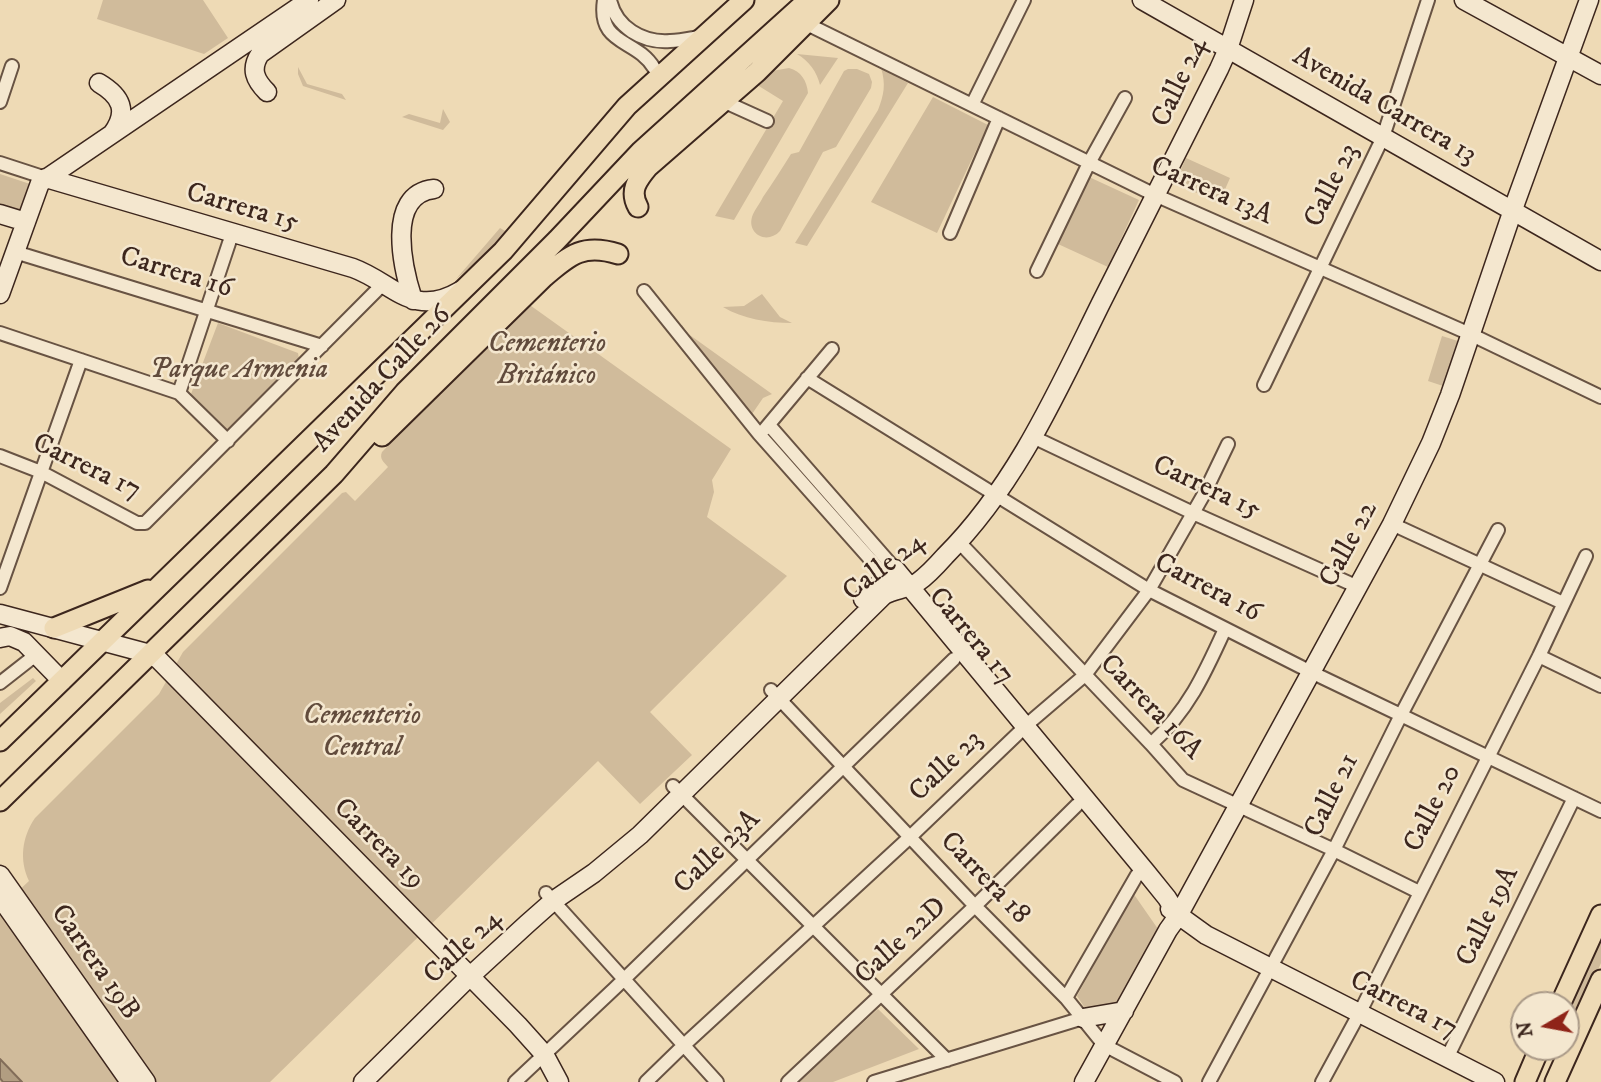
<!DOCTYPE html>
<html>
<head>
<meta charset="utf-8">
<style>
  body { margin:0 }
  #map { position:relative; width:1601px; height:1082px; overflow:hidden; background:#eedab5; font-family:"IM FELL DW Pica",serif }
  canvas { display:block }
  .north { position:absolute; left:1510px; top:991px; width:70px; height:70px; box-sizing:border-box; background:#f4e7cf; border:2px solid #aa9a88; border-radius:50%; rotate:260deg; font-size:19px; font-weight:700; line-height:28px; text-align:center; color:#3c261d }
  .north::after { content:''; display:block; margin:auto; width:24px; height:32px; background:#8f2418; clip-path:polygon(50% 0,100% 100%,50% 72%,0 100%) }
</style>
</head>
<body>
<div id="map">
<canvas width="1601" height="1082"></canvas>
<div class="north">N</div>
</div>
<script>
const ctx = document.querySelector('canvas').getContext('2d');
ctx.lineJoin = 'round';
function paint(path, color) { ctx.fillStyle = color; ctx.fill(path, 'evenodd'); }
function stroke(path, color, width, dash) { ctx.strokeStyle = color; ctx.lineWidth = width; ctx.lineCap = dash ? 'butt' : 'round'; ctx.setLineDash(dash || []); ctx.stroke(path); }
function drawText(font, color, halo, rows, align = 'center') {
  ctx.font = font + ' "IM FELL DW Pica",serif'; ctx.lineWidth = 5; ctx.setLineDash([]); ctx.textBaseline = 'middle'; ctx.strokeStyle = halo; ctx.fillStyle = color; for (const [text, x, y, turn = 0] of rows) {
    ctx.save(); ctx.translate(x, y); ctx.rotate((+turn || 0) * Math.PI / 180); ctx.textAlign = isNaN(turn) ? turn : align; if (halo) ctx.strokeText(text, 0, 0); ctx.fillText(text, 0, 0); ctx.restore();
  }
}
paint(new Path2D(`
  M103 0H203L228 38 204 54 97 19Z
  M797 54 838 58 820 85C817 72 809 61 797 54Z
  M298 67 307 84 342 94 346 100 303 86 298 74Z
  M789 68C801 71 807 81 808 93L734 220 715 216 783 101 754 83 772 71Z
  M881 68 908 83 807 246 795 243 878 110C884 95 886 84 881 68Z
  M848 69H857L869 74 872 82 871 88 836 147 823 152 780 231C767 245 747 234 752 217 754 210 760 204 763 197 773 183 782 168 791 154L799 152 844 71Z
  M933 97 988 125 937 233 871 202Z
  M443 109 450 122 443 130 402 117 409 114 440 123Z
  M1186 158 1230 178 1219 203 1175 183Z
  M0 174 30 184 19 212 0 206Z
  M1089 177 1139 200 1108 267 1058 244Z
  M500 228 507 232 486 254 456 279Z
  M762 294 780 317 792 323C768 323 743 319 723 307L744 306Z
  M527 303 731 449 712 480 714 492 707 517 787 576 650 712 692 755 640 804 598 761 270 1082H0V908L29 881C19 860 22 837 35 818L159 694 183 652 342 493 346 492 355 501 388 467C384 462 379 459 382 452Z
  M218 323 298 353 300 364 229 434 191 394Z
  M682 325 687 333 772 394 763 398 750 417 677 327Z
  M1442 336 1458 341 1443 386 1428 381Z
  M33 678 36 681 0 714V703Z
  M1133 893 1158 929 1114 1007 1087 1011 1077 996Z
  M1601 933V963L1566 1040V1013Z
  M878 1009 919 1049 833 1082H798Z`), '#d0bb9b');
const water = new Path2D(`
  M0 1059 22 1082H3L0 1078Z`);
paint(water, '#b19d81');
stroke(water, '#826d59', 2);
const street = new Path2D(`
  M604 0C597 46 636 38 654 68
  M610 0C616 27 642 43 670 41 681 41 692 38 704 36
  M805 23 1155 195 1470 334 1601 397
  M0 102 12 66
  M725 102 767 121
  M972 105 1024 0
  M0 163 46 178
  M950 233 999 118
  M15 252 322 346
  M1037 271 1089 163 1125 98
  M644 291 759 434 886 577
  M0 333 179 393 228 441
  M807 378 1149 590 1311 672 1601 811
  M1264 385 1383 137 1428 0
  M179 393 232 234
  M769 425 895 569
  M765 429 832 349
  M1033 437 1193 513 1358 587
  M0 456 41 472 137 523H145L383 284
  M1392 524 1563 603
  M959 542 1151 744 1183 780 1334 850 1419 892
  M0 588 81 360
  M1539 656 1601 686
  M0 683 37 654
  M771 690 975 906 1066 998 1104 1045 1175 1082
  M1151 744C1188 711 1205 673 1225 629
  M673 786 947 1060
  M546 893 717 1082
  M1066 998 1137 875
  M1447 1058 1574 798
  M515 1082 615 988 954 659
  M646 1082 684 1045 910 837 1030 722 1085 675 1149 590 1204 494 1228 444
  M788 1082 975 906 1077 805
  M874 1082 1083 1018
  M1209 1082 1334 850 1401 715 1498 530
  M1322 1082 1359 1014 1539 656 1586 556`);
const secondary = new Path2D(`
  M1142 0 1601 261
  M1464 0 1601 75
  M99 83C121 96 129 111 112 134
  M267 92C255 80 250 69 260 54L336 0
  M46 178 353 268C394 283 412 319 460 291
  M0 214 26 222
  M0 294 40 183 309 0
  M413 300C403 269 385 194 434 189
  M863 599 895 569 1146 872 1167 898 1178 916
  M0 614 150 654 158 659 518 1025 544 1054 559 1082
  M0 638 10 636 24 642 62 681
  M0 875 146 1082
  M0 897 130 1082
  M1170 909 1206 935 1495 1082
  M1083 1018 1124 1011
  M363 1082 466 980 527 924 553 901 594 873 640 835 884 595C895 589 908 589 918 582 928 575 937 565 945 556 1016 485 1057 392 1101 303 1140 225 1180 147 1219 69L1228 49 1244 0
  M1084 1082 1168 930 1178 916 1392 524 1431 443 1450 395 1516 201 1589 0`);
const primary = new Path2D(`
  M638 207C629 191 637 180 648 167L757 72 829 0
  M382 436 544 277C570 255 583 243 618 254
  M54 628 148 590
  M0 741 503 251 627 106 744 0
  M0 801 334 474 405 392 557 240 641 151 808 0
  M1560 1005 1601 915
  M1525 1082 1540 1047
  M1555 1082 1601 980`);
stroke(street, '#685343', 16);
stroke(secondary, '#3c261d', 21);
stroke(primary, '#3c261d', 23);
stroke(street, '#f4e7cf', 12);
stroke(secondary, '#f4e7cf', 18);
stroke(primary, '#eedab5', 19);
drawText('28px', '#3c261d', '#f4e7cf', [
  ["Calle 24",1181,83,-65],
  ["Avenida Carrera 13",1384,107,30],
  ["Calle 23",1333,186,-64],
  ["Carrera 13A",1211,192,24],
  ["Carrera 15",242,209,16],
  ["Carrera 16",176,274,17],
  ["Avenida Calle 26",383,380,-47],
  ["Carrera 17",86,468,26],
  ["Carrera 15",1206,489,25],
  ["Calle 22",1350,545,-62],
  ["Calle 24",885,568,-37],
  ["Carrera 16",1207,589,28],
  ["Carrera 17",970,637,50],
  ["Carrera 16A",1150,708,46],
  ["Calle 23",947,767,-44],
  ["Calle 21",1333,796,-64],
  ["Calle 20",1434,809,-63],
  ["Carrera 19",378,845,45],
  ["Calle 23A",718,853,-44],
  ["Carrera 18",984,879,46],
  ["Calle 19A",1489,917,-64],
  ["Calle 22D",902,942,-43],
  ["Calle 24",464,948,-43],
  ["Carrera 19B",94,963,55],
  ["Carrera 17",1403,1006,27]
]);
drawText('italic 28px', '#614b3c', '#f4e7cf', [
  ["Cementerio",547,345],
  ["Británico",547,377],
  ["Parque Armenia",239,371],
  ["Cementerio",362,717],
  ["Central",362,749]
]);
</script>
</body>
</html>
